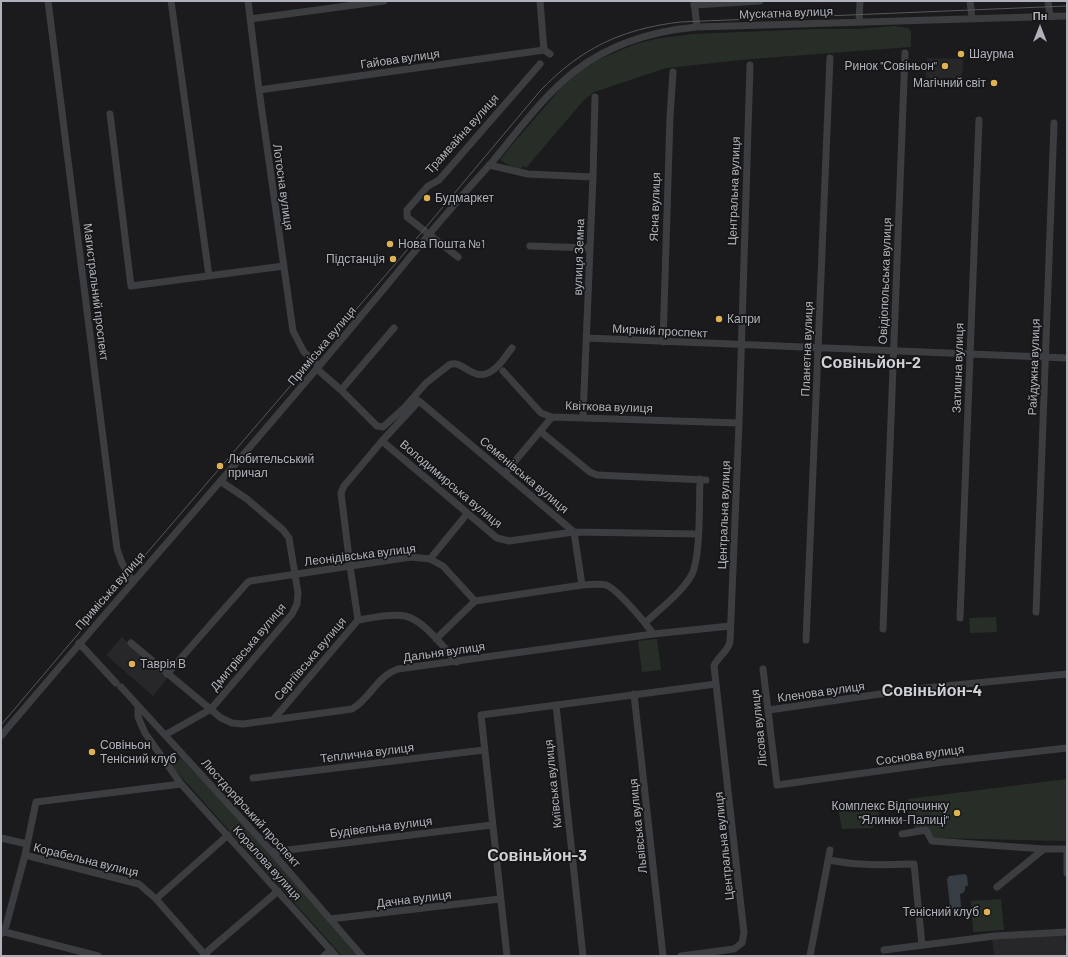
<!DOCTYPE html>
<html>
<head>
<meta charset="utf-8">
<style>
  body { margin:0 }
  #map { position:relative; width:1068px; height:957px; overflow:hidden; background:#1b1b1d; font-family:Barlow,sans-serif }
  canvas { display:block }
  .frame { position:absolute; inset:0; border:2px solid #afb2ba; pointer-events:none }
  .north { position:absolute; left:1020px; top:8px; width:40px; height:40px; -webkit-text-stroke:3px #161618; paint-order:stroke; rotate:0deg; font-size:11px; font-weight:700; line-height:16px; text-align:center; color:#afb2ba }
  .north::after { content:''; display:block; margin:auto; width:14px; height:18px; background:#afb2ba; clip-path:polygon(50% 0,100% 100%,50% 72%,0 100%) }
</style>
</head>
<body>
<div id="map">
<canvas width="1068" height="957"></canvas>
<div class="frame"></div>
<div class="north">Пн</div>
</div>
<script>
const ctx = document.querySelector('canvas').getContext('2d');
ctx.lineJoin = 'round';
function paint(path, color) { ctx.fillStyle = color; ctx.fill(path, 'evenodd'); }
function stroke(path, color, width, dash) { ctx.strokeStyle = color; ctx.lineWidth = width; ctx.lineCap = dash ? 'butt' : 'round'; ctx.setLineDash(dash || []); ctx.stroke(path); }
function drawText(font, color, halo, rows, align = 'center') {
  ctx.font = font + ' Barlow,sans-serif'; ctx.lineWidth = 3.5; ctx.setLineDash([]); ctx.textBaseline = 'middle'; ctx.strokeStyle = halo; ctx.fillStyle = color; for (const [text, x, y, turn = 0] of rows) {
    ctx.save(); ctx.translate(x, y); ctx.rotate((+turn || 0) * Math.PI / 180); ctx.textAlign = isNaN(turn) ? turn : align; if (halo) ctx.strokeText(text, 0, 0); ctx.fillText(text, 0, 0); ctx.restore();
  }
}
paint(new Path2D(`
  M927 58 963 59 962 79 926 78Z
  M122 637 168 678 153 696 106 655Z
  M1064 933 1067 956H994L992 938Z`), '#27272a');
paint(new Path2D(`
  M894 26 908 28 911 31V47L751 59 666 68 594 92 584 100 526 168 524 166 520 169 510 166 500 160 506 152 567 81 581 70 598 60 633 45 655 39 692 34 816 29H859Z
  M996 617 997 632 970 633 969 618Z
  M657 639 661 670 642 672 638 641Z
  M181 758 250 831 357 956H342L175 770 172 766Z
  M1067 779 1066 841 934 838 927 827 915 830 912 819 908 818V799Z
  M879 802V816H874L873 828 842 829 838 809Z
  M1001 899 1004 930 973 932 971 901Z`), '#272e28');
paint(new Path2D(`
  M944 802 947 803 948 814 946 815 942 814V803Z
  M965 874 967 876 968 885 965 887V890L963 893 960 894 961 906 960 909H952L950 907 947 879 949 876Z`), '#363d44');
stroke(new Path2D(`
  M48 1 117 549 122 563 133 582
  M171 1 209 276
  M248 1 259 90 293 331 304 352 319 366
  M540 1 544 50 550 54
  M694 1 697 27
  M970 1 972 18
  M1048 1 1050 16
  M694 5 760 1
  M250 19 384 1
  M859 22 860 1
  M259 90 544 50
  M110 114 131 286 284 266
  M489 165 528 174 593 177
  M530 246 590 248
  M458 257 407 217V210L428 186 439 180 540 64
  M587 338 1067 358
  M663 342 670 117 673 72
  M317 369 341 390 377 426 383 427 405 407 426 383 449 365C463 358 473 385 493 370 501 365 506 355 512 348
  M503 371 541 413 552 417
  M341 390 394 328
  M583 417 593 177 595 97
  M541 432 590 472 597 475 706 480
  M382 441 497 538 509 541 574 532 698 534
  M505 473 552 417 739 423
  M430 559 467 514
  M1036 612 1054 123
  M960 618 979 120
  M358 620C371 618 392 613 405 616 424 620 444 648 457 662
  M646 622C660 609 681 593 691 576 701 559 699 502 700 479
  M883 629 905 53
  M436 639 475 601
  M806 640 830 58
  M79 643 116 683
  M131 643 221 718 232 723 243 724 352 709C370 699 377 676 398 669L653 634 730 626
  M763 669 777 785 944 762 1067 748
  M167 674 247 583 250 581 411 557 430 559 443 566 475 601 582 585C590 585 598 583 606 585 617 589 646 623 653 634
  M121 687 272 852 362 956
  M634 694 663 956
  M556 705 583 956
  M138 707V717L145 733 181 784 336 956
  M769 710 915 689 1067 674
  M273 720 358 620 350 566 341 493 344 486 382 441 419 401 574 532 582 585
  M165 735 211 709 292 614 297 604 298 593 289 538 283 530 247 499 220 481
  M1 736C120 595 243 458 361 316 391 281 419 245 449 211 463 194 478 178 493 161 518 131 543 96 575 71 610 44 653 31 697 27L1067 16
  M253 778 484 750
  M902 834 926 830 932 841 1044 849
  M1 838 27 844
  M272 852 492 825
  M1067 852V873
  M25 855 139 884 156 899 206 956
  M828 860C860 866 883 865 914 864L922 945
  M997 887 1044 849H1067
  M156 899 228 835
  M330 919 500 899
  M1 931 98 956
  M1 934 6 926 25 855 36 802 181 784
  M884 950 995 936 1067 932
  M206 956 208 951 278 891
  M324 956 331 950
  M507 956 481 715 716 684
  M681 956 734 949 742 943 744 933 714 666C718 656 727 653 730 642L739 423 750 65
  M810 956 830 850`), '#3c3d41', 7);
stroke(new Path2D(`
  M1 725 128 575 396 263 540 91C581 48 622 29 680 22L1067 6`), '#55575c', 1);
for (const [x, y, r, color] of [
  [961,54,4,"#deb152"],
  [945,66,4,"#deb152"],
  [994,83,4,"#deb152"],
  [427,198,4,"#deb152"],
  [390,244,4,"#deb152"],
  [393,259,4,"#deb152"],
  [719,319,4,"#deb152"],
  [220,466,4,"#deb152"],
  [132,664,4,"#deb152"],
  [92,752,4,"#deb152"],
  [957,813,4,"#deb152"],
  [987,912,4,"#deb152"]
]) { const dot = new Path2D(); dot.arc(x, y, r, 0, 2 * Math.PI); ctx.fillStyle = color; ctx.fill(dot); stroke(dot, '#161618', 1.5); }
drawText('12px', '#afb2ba', '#161618', [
  ["Мускатна вулиця",786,13,-2],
  ["Гайова вулиця",400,59,-8],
  ["Трамвайна вулиця",462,134,-48],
  ["Лотосна вулиця",283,187,82],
  ["Центральна вулиця",734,191,-88],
  ["Ясна вулиця",655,207,-88],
  ["вулиця Земна",579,257,-88],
  ["Овідіопольська вулиця",885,281,-88],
  ["Магистральний проспект",96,292,83],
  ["Мирний проспект",660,331,3],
  ["Приміська вулиця",322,346,-50],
  ["Планетна вулиця",807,349,-88],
  ["Райдужна вулиця",1034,367,-88],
  ["Затишна вулиця",958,368,-88],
  ["Квіткова вулиця",609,407,2],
  ["Семенівська вулиця",524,475,40],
  ["Володимирська вулиця",451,484,40],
  ["Центральна вулиця",724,515,-88],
  ["Леонідівська вулиця",360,555,-7],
  ["Приміська вулиця",110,591,-49],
  ["Дмитрівська вулиця",248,647,-50],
  ["Дальня вулиця",444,652,-8],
  ["Сергіївська вулиця",310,659,-50],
  ["Кленова вулиця",821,692,-8],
  ["Лісова вулиця",759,728,-96],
  ["Теплична вулиця",367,753,-7],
  ["Соснова вулиця",920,755,-8],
  ["Київська вулиця",553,784,-96],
  ["Люстдорфський проспект",251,813,48],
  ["Львівська вулиця",638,826,-96],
  ["Будівельна вулиця",381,827,-7],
  ["Центральна вулиця",724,846,-96],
  ["Корабельна вулиця",86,860,14],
  ["Коралова вулиця",267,863,48],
  ["Дачна вулиця",414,899,-7]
]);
drawText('12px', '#afb2ba', '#161618', [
  ["Шаурма",969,54],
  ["Ринок \"Совіньон\"",937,66,"right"],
  ["Магічний світ",986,83,"right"],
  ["Будмаркет",435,198],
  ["Нова Пошта №1",398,244],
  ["Підстанція",385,259,"right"],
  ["Капри",727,319],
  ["Любительський",228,459],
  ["причал",228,473],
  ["Таврія В",140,664],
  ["Совіньон",100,745],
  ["Тенісний клуб",100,759],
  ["Комплекс Відпочинку",949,806,"right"],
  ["\"Ялинки-Палиці\"",949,820,"right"],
  ["Тенісний клуб",979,912,"right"]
], 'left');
drawText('bold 16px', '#cfd1d7', '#161618', [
  ["Совіньйон-2",871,363],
  ["Совіньйон-4",932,691],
  ["Совіньйон-3",537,856]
]);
</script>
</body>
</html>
